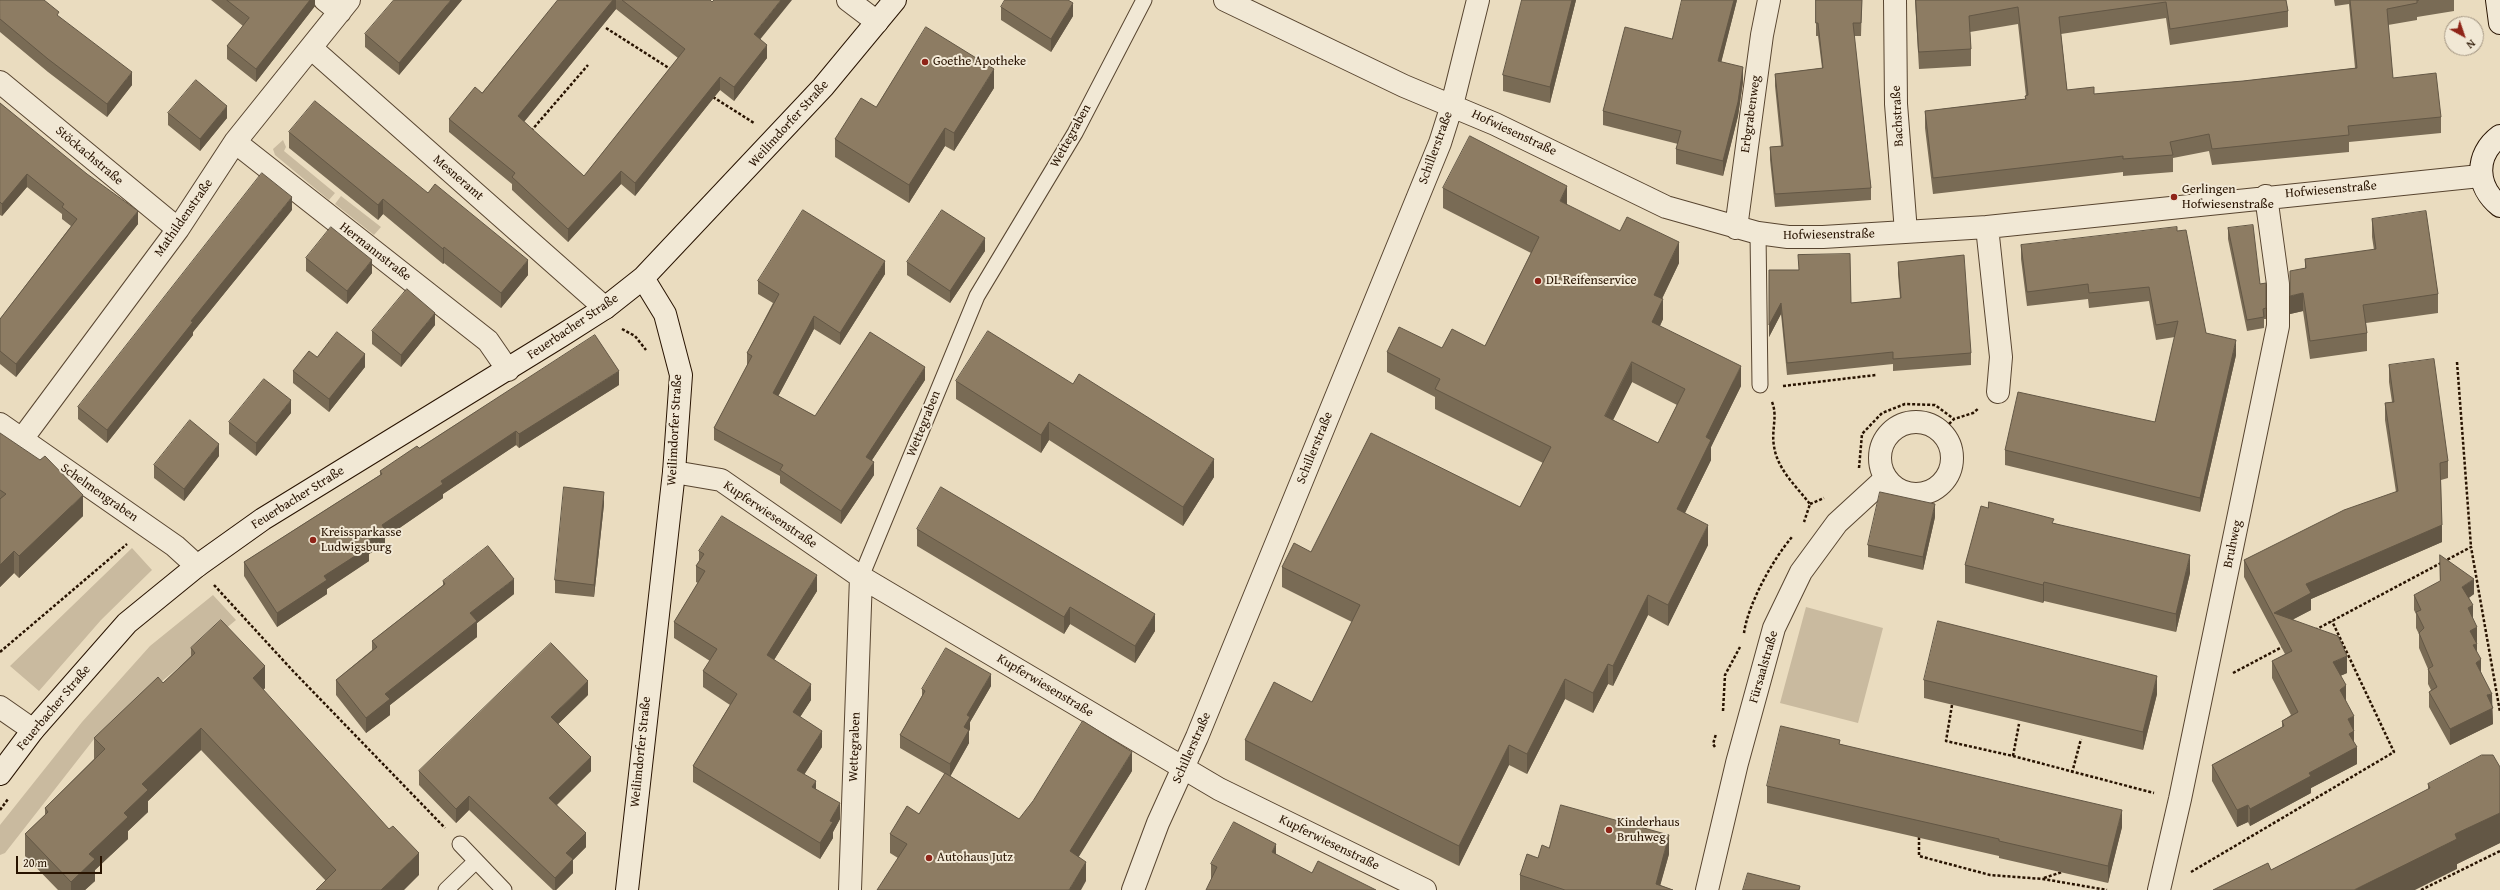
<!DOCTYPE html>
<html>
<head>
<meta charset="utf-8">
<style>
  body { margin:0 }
  #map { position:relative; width:2500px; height:890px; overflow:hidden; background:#eadcbf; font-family:"Gentium Book Plus",serif }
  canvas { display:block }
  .north { position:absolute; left:2444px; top:16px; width:40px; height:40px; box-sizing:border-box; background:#f1e8d5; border:1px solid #a19380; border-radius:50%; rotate:140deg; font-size:11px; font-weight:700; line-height:16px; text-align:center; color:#281300 }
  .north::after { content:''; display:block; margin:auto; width:14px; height:18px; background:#8f2418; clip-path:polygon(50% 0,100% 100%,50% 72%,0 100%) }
  .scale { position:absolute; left:16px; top:856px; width:86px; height:18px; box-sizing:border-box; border:2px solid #281300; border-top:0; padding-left:5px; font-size:12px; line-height:14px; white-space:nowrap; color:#281300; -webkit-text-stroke:3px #f1e8d5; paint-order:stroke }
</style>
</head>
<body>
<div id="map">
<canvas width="2500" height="890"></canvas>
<div class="north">N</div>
<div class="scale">20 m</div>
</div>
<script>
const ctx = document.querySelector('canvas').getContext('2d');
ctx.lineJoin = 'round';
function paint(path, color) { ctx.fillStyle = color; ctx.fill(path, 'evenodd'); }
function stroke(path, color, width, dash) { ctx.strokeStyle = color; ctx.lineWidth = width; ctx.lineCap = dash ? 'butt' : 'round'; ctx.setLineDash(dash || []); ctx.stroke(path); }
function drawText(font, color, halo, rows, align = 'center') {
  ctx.font = font + ' "Gentium Book Plus",serif'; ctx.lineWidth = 4; ctx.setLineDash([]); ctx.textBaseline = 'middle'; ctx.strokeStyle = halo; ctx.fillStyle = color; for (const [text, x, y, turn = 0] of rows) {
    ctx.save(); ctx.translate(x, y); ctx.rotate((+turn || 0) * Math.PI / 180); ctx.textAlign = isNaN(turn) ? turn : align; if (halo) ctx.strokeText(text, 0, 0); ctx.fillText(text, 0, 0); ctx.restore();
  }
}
paint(new Path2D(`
  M283 140 286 147 284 151 335 193 329 200 275 155 273 149Z
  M341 196 381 227 374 235 335 204Z
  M132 548 152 570 101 620 39 691 10 666Z
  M213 595 236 620 98 734 5 853 0 855V825L82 722 150 646Z
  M1806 607 1883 628 1858 723 1780 703Z`), '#c9ba9f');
const service = new Path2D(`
  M1758 233 1760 385
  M861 577 977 296 1075 133 1144 0
  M460 844 504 890
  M446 890 476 861`);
const minor = new Path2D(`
  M325 0 340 12
  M848 0 877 22
  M1225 0 1404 86 1495 124 1666 207 1758 233 1788 237H1823L1987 227 2480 176
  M1895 0 1896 104 1906 232
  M311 48 605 308
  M0 82 178 229
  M235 142 488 341 508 370
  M1987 227 2001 357 1998 392
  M1736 228 1762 35 1769 0
  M1880 458a36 36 0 1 1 72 0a36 36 0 1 1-72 0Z
  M0 424 175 546 197 566
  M22 439 178 229 235 142 349 0
  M674 472 721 480 861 577 1219 789 1425 890
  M0 707 33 730
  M850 890 861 577
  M1133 890 1158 823 1197 737 1440 143 1452 105 1478 0
  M1707 890 1737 763 1774 628 1801 572 1837 523 1886 478
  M2159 890 2180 799 2278 326V284L2266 196`);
const secondary = new Path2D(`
  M2497 0 2500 23
  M2500 136C2474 155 2476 187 2500 206
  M0 774 33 730 127 623 197 566 263 519 561 336 605 308 643 278 823 87 895 0
  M627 890 674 472 681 375 665 314 643 278`);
stroke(service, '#584530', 17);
stroke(minor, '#584530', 24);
stroke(secondary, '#281300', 24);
stroke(new Path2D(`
  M606 28 672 70
  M713 97 754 123
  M531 131 588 65
  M622 329 635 336 646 350
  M2457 362 2471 547
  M1783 386 1876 375
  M1772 402C1778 416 1771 431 1774 446 1777 469 1796 486 1810 504L1804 522
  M1942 431 1954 419 1973 413 1979 408
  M1859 468 1862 434 1882 413 1905 404 1935 405 1954 419
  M1810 504 1824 498
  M214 585 293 671 445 828
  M2315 630 2471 547 2500 712
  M1744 633C1748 604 1773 559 1792 537
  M0 652 127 544
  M2233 673 2284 646
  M1952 705 1946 741 2013 756 2154 793
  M1723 711 1725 675 1740 647
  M1715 747 1713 744 1716 734
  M2013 756 2019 724
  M2072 773 2081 739
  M0 810 8 799
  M1919 837V856L1990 875 2043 879 2107 890
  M2191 872 2394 752 2332 621
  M2044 878 2062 872
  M2421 890 2500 851`), '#281300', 2.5, [3, 2]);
stroke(service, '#f1e8d5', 15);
stroke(minor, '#f1e8d5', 22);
stroke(secondary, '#f1e8d5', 22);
paint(new Path2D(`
  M0 0 59 17 132 85 107 117 48 72 0 32Z
  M211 0H315V6L256 82 227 59V46L243 26Z
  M462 0 399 75 365 47V34Z
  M558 0H710L760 39 767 58 734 101 720 90 635 196 621 184 568 242 512 190V184L449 132V119L482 93ZM616 9 678 58 584 176 524 122Z
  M1522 0H1576L1550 103 1503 91V75Z
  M1737 0 1721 62 1743 82 1738 116 1723 176 1676 164V149L1678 144 1603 125V111L1672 39Z
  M1816 0H1862L1861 36H1854L1871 188V200L1775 207 1770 160V147L1781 146 1775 86V74L1822 68 1818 36H1816Z
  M1915 0H2286L2288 11V27L2170 45 2166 18 2061 34 2067 90 2094 94 2243 81 2355 68 2349 4 2335 6 2334 0H2454V11L2417 17V20L2388 25 2393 78 2441 117V133L2349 142V152L2212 165 2209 151 2173 158V172L2123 176V172L1933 194 1925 128V111L2025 99V96H2026L2018 24 1970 32 1971 49V66L1919 69Z
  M1001 7 1073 16 1051 52 1001 20Z
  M994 88 954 151 945 146 909 203 835 157V139L876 107Z
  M0 103 138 224 16 377 0 364V319L71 226 62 219V214L27 187 2 216 0 215Z
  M168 113 227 118 200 151 168 125Z
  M289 132 428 193 528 275 501 308 444 263 443 264 383 214 378 220 289 148Z
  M1443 188 1567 205 1679 263 1662 299 1663 319 1660 326 1741 386 1711 447V460L1685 513 1708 545 1668 626 1648 615 1613 686 1608 684 1593 713 1565 699 1527 774 1509 765 1459 866 1245 760V740L1312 702 1352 622 1282 587V567L1311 552 1520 507 1543 463 1435 409V397L1387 372V352L1485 346 1531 253 1443 208ZM1632 382 1677 405 1658 443 1613 420Z
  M292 210 193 332V335L107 443 78 419V407Z
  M2372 219 2438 294V313L2366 323 2367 333V351L2310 359 2303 311 2290 314 2305 268V259L2374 250 2372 237Z
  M2228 228 2260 284 2266 283V319H2264V328L2247 331 2228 239Z
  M2177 231 2206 333 2236 355 2200 512 2005 465V450L2155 422 2175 337 2156 340 2149 301 2089 308 2088 299 2027 306 2021 259V245Z
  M985 251 950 303 907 275V262Z
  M306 258 372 273 347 304 306 271Z
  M1898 262 1971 353V365L1893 371V364L1787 375 1781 314 1769 337V270L1851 303 1900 298 1898 274Z
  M885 274 840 345 814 329 778 396 815 416 925 380 872 460 874 475 841 524 780 483V476L714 440V428L747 366V353L773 303 758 294V281Z
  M435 325 401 367 372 344V331Z
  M317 357 365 367 329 412 293 383V371Z
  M2389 365 2448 461V478L2441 480 2442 542 2311 599V610L2293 619 2347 673 2340 676 2346 701 2354 730V743L2357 764 2311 788V793L2250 826 2248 822 2237 827 2212 781V765L2282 727V721L2291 715 2272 678V661L2285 654 2244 577V560L2396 492 2385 420V403L2392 402 2389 382Z
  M956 381 1214 477 1183 526 1049 440 1041 453 956 399Z
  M619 385 519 448 516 445 443 494V498L385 538V544L369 554V561L327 589V594L277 627 244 576V562L380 475V471L419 448Z
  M291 413 256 456 229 434V422Z
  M0 433 83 516 19 578 14 573 0 587Z
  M219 456 184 501 154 478V465Z
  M604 504 594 597 555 593V580Z
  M1935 517 1923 570 1868 557V545Z
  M2054 523 2190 573 2176 632 2044 601 2043 603 1965 583V565Z
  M917 529 1155 631 1135 663 1070 624 1064 634 917 546Z
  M699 551 817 591 774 660 811 700 800 717 822 747 804 774 840 819 833 832V838L820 859 693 782V766L730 705 703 687V671L710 661 674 638V622L698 583 696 582V566L699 561Z
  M443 581 514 594 477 623V637L390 705V715L366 733 336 695V680L372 650V641L443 585Z
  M2474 594 2469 598 2477 643H2476L2477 652 2481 672 2492 707 2493 724 2450 745 2429 707V692L2431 690 2428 684V669L2419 648V634L2416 628V614L2414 610V595Z
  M191 648 265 688 263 690 419 875 326 881 201 750 148 801V812L128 831V839L95 870V881L85 890H58L25 856V834L45 815V808L94 759V738L163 683 191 656Z
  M1924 680 2157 694 2143 750 1924 698Z
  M991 686 970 722V729L969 731V743L950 776 1019 819 1132 771 1078 857 1086 881 898 858 890 853V834L919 814 945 774 900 748V735L922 696V689Z
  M588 695 558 724 591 771 557 805 586 847 573 860V873L556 890H553L469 810 456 823 419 785V771Z
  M1840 744 2122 827 2108 883 1999 858V856L1767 803V786Z
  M2500 767V843L2457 864V869L2271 870 2428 790V784Z
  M1549 848 1669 854 1660 885 1673 890H1520V875Z
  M1276 855 1312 873 1211 879V864Z`), '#796b55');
paint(new Path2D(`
  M310 0H315V6L256 82V69Z
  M451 0H462L399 75V63Z
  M613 0H616V9L518 129V116Z
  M781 0H792L754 47V34Z
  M1572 0H1576L1550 103V87Z
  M1734 0H1737L1718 75V61Z
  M1073 3V16L1051 52V39Z
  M767 45V58L734 101V87Z
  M1743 67V82L1738 116 1723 176V161Z
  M994 69V88L954 151V133Z
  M132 72V85L107 117V104Z
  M720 77V90L635 196V183Z
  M227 106V118L200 151V139Z
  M945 128V146L909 203V185Z
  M621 171V184L568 242V229Z
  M27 174V187L2 216V204Z
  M1567 186V206L1560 201Z
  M292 197V210L193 332V335L107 443V430L191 321Z
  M383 199V214L378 220V205Z
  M138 211V224L16 377V364Z
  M985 238V251L950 303V291Z
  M1679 242V263L1654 315V295Z
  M444 247V263L443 264V249Z
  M372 260V273L347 304V291Z
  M528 260V275L501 308V293Z
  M885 261V274L840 345V333Z
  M2303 293V311L2290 314V296Z
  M1663 299V319L1652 342V322Z
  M1781 303V314L1769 337V325Z
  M435 313V325L401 367V355Z
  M814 316V329L773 406V393Z
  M2236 340V355L2200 512V498Z
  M365 354V367L329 412V399Z
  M1632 362V382L1605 436V416Z
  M1741 366V386L1711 447V460L1677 529V509L1706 437Z
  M925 367V380L866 469V457Z
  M619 371V385L519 448V434Z
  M291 400V413L256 456V443Z
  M1049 422V440L1041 453V435Z
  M516 431V445L443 494V498L385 538V544L369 554V561L327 589V594L277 627V613L324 576 366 542 382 525 441 481Z
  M219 444V456L184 501V489Z
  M1214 459V477L1183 526V507Z
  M874 462V475L841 524V511Z
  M604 492V504L594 597V585Z
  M83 495V516L19 578V556Z
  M1935 504V517L1923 570V557Z
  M1708 525V545L1668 626V605Z
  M2442 525V542L2311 599V610L2279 627 2274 613 2306 584Z
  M14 551V573L0 587V565Z
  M2190 555V573L2176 632V614Z
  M817 575V591L767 671V655Z
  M514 579V594L477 623V637L390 705V715L366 733V718L385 694 470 613Z
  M2474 579V594L2462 602V587Z
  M2044 582V601L2043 603V585Z
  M1648 595V615L1613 686V666Z
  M2473 605V620L2468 608Z
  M1070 607V624L1064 634V617Z
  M1155 614V631L1135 663V646Z
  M2477 627V643L2473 645 2477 644V660L2473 661 2470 631Z
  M2347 656V673L2333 679V662Z
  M2481 659V675L2476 663Z
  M1608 664V684L1593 713V693Z
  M265 666V688L253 700V678Z
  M991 674V686L970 722V729L969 731V743L950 777V764L964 727 967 715Z
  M2157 676V694L2143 750V732Z
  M1565 679V699L1527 774V754Z
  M588 681V695L551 731V717Z
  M811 684V700L793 728V712Z
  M2346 685V702L2340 690Z
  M2492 694 2493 724 2450 745V729L2487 695Z
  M2354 716V748L2349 751 2348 719Z
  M201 728V750L148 801V812L128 831V839L95 870V881L85 890H71V882L89 854 124 813 142 784Z
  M822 731V747L797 786V770Z
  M1509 745V765L1459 866V846Z
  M2357 747V764L2311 788V793L2250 826V809L2309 773Z
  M1132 752V771L1070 871V851Z
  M591 757V771L549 812V798Z
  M816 781V797L812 787Z
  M469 796V810L456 823V809Z
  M840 803V819L833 832V838L820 859V843L830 821Z
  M2248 805V822L2237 827V810Z
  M2122 810V827L2108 883V866Z
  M2500 813V843L2457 864V869L2415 890H2354L2455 834Z
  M586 833V847L573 860V873L556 890H555V878L566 853Z
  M1669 835V854L1659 890 1656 884Z
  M1276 844V861L1272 852Z
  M419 853V875L404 890H381Z
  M1086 862V881L1081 890H1069Z`), '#635745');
const building = new Path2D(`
  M0 0H44L59 12 57 15 132 72 107 104 48 59 0 19Z
  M227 0H310L256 69 227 46 249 18Z
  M394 0H451L399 63 365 34Z
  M558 0H613L518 116 584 176 685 49 622 0H710L712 2 714 0H781L754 34 767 45 734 87 720 77 635 183 621 171 568 229 512 177 515 173 449 119 475 87 482 93Z
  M1005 0H1068L1073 3 1051 39 1001 7Z
  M1522 0H1572L1550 87 1503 75Z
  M1682 0H1734L1718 61 1743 67 1738 102 1723 161 1676 149 1681 131 1603 111 1625 27 1672 39Z
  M1816 0H1862L1861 23H1853L1871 188 1775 194 1770 147 1783 146 1775 74 1823 68 1818 23H1816Z
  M1916 0H2286L2288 11 2170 29 2166 2 2059 17 2067 90 2094 87V94L2243 81 2357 68 2350 0H2419H2417V3L2387 9 2393 78 2436 73 2441 117 2348 126 2349 135 2212 149 2209 134 2170 142 2173 155 2123 159V156L1933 178 1925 111 2026 99 2025 96 2028 95 2018 7 1969 16 1971 49 1919 52Z
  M926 27 994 69 954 133 945 128 909 185 835 139 861 98 876 107Z
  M196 80 227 106 200 139 168 113Z
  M315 101 428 193 435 184 528 260 501 293 444 247 443 249 383 199 378 205 289 132Z
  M0 103 87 174 138 211 16 364 0 351V319L77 219 62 207 64 204 27 174 2 204 0 202Z
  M1470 136 1567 186 1560 201 1620 231 1627 217 1679 242 1654 295 1663 299 1652 322 1741 366 1706 437 1711 440 1677 509 1708 525 1668 605 1648 595 1613 666 1608 664 1593 693 1565 679 1527 754 1509 745 1459 846 1245 740 1274 682 1312 702 1360 605 1282 567 1294 543 1311 552 1371 433 1520 507 1551 447 1435 389 1440 379 1387 352 1399 327 1442 348 1452 329 1485 346 1539 237 1443 188ZM1632 362 1685 389 1658 443 1605 416Z
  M262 173 292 197 191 321 193 322 107 430 78 407Z
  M803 210 885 261 840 333 814 316 773 393 815 416 870 332 925 367 866 457 874 462 841 511 780 470 783 465 714 428 752 356 747 353 779 294 758 281Z
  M942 210 985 238 950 291 907 262Z
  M2426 211 2438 294 2363 305 2367 333 2310 341 2303 293 2290 296V271L2306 268 2305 259 2376 249 2372 219Z
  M2253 225 2260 284 2266 283V308L2263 309 2264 317 2247 320 2228 228Z
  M331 227 372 260 347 291 306 258Z
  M2177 227V231L2186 230 2206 333 2236 340 2200 498 2005 450 2018 392 2155 422 2178 321 2156 325 2149 287 2089 293 2088 284 2027 292 2021 245Z
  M1850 254 1851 303 1901 298 1898 262 1964 255 1971 353 1893 359V352L1787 363 1781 303 1769 325V270H1799L1798 255Z
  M407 289 435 313 401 355 372 331Z
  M988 331 1073 384 1079 374 1214 459 1183 507 1049 422 1041 435 956 381Z
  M337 332 365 354 329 399 293 371 309 351 317 357Z
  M595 335 619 371 519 434 516 431 441 481 443 484 382 525 385 530 366 542 369 547 324 576 327 580 277 613 244 562 382 474 380 471 417 446 419 448Z
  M2434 359 2448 461 2440 463 2442 525 2306 584 2311 593 2274 613 2338 636 2347 656 2333 662 2346 685 2340 690 2354 716 2348 719 2354 731 2349 734 2357 747 2309 773 2311 776 2250 809 2248 805 2237 810 2212 765 2284 726 2282 721 2298 712 2272 661 2292 651 2244 560 2344 510 2398 491 2385 403 2394 402 2389 365Z
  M264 379 291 400 256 443 229 422Z
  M190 420 219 444 184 489 154 465Z
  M0 433 40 460 45 456 83 495 19 556 14 551 0 565V499L6 494 0 490Z
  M564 487 604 492 594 585 555 580Z
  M941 487 1155 614 1135 646 1070 607 1064 617 917 529Z
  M1880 492 1935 504 1923 557 1868 545Z
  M1989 502 2054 519 2052 523 2190 555 2176 614 2044 582 2043 585 1965 565 1981 506 1988 508Z
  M722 516 817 575 767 655 811 684 793 712 822 731 797 770 816 781 812 787 840 803 830 821 833 822 820 843 693 766 737 694 703 671 717 649 674 622 705 571 696 566 704 554 699 551Z
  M488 546 514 579 470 613 477 621 385 694 390 699 366 718 336 680 377 647 372 641 445 584 443 581Z
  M2440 555 2474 579 2462 587 2473 605 2468 608 2477 627 2470 631 2477 644 2473 645 2481 659 2476 663 2492 694 2487 695 2493 708 2450 729 2429 692 2437 687 2428 669 2433 666 2419 633 2424 628 2416 612 2421 610 2414 595 2440 581Z
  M221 620 265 666 253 678 389 829 393 826 419 853 381 890H316L336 870 201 728 142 784 148 790 124 813 128 817 89 854 95 859 71 882 25 834 48 812 45 808 105 749 94 738 158 677 163 683 195 653 191 648Z
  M1938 621 2157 676 2143 732 1924 680Z
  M551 643 588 681 551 717 591 757 549 798 586 833 566 853 573 859 555 878 469 796 456 809 419 771Z
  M946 648 991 674 967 715 970 717 964 727 969 730 950 764 900 735 925 691 922 689Z
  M1083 721 1132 752 1070 851 1086 862 1069 890H877L907 844 890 834 907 806 919 814 945 773 1019 819 1033 801Z
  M1781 726 1840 740 1839 744 2122 810 2108 866 1999 841V839L1767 786Z
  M2482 755H2493L2500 767V813L2455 834 2457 839 2354 890H2213L2268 863 2271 870 2430 788 2428 784Z
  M1561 805 1669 835 1656 884 1673 890H1565L1520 875 1527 854 1538 858 1542 845 1549 848Z
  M1234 822 1276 844 1272 852 1312 873 1318 861 1376 890H1206L1217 867 1211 864Z
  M1748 873 1800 886 1799 890H1743Z`);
paint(building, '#8d7c63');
stroke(building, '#635745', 1);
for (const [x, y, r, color] of [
  [925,62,4,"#8f2418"],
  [2174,197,4,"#8f2418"],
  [1538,281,4,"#8f2418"],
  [313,540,4,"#8f2418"],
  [1609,830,4,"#8f2418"],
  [929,858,4,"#8f2418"]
]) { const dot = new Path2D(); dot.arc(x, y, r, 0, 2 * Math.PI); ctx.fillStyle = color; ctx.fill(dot); stroke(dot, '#f1e8d5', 1.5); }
drawText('13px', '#281300', '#f1e8d5', [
  ["Goethe Apotheke",933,62],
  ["Gerlingen",2182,190],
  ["Hofwiesenstraße",2182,205],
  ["DL Reifenservice",1546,281],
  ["Kreissparkasse",321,533],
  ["Ludwigsburg",321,548],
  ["Kinderhaus",1617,823],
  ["Bruhweg",1617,838],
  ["Autohaus Jutz",937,858]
], 'left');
drawText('13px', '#281300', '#f1e8d5', [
  ["Erbgrabenweg",1751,114,-82],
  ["Bachstraße",1898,116,-93],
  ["Weilimdorfer Straße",789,124,-48],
  ["Hofwiesenstraße",1514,133,25],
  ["Wettegraben",1071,136,-61],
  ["Schillerstraße",1436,148,-70],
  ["Stöckachstraße",89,156,40],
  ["Mesneramt",458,178,41],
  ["Hofwiesenstraße",2331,190,-5],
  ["Mathildenstraße",184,218,-55],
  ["Hofwiesenstraße",1829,235,-1],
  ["Hermannstraße",375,252,38],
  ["Feuerbacher Straße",573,327,-34],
  ["Wettegraben",924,424,-68],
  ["Weilimdorfer Straße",675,430,-87],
  ["Schillerstraße",1315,448,-68],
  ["Schelmengraben",99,493,35],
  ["Feuerbacher Straße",298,498,-32],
  ["Kupferwiesenstraße",770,515,34],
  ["Bruhweg",2233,544,-78],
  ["Fürsaalstraße",1764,667,-74],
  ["Kupferwiesenstraße",1045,686,31],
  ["Feuerbacher Straße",54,708,-50],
  ["Wettegraben",855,747,-88],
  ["Schillerstraße",1192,748,-66],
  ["Weilimdorfer Straße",641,752,-84],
  ["Kupferwiesenstraße",1329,843,26]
]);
</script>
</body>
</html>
